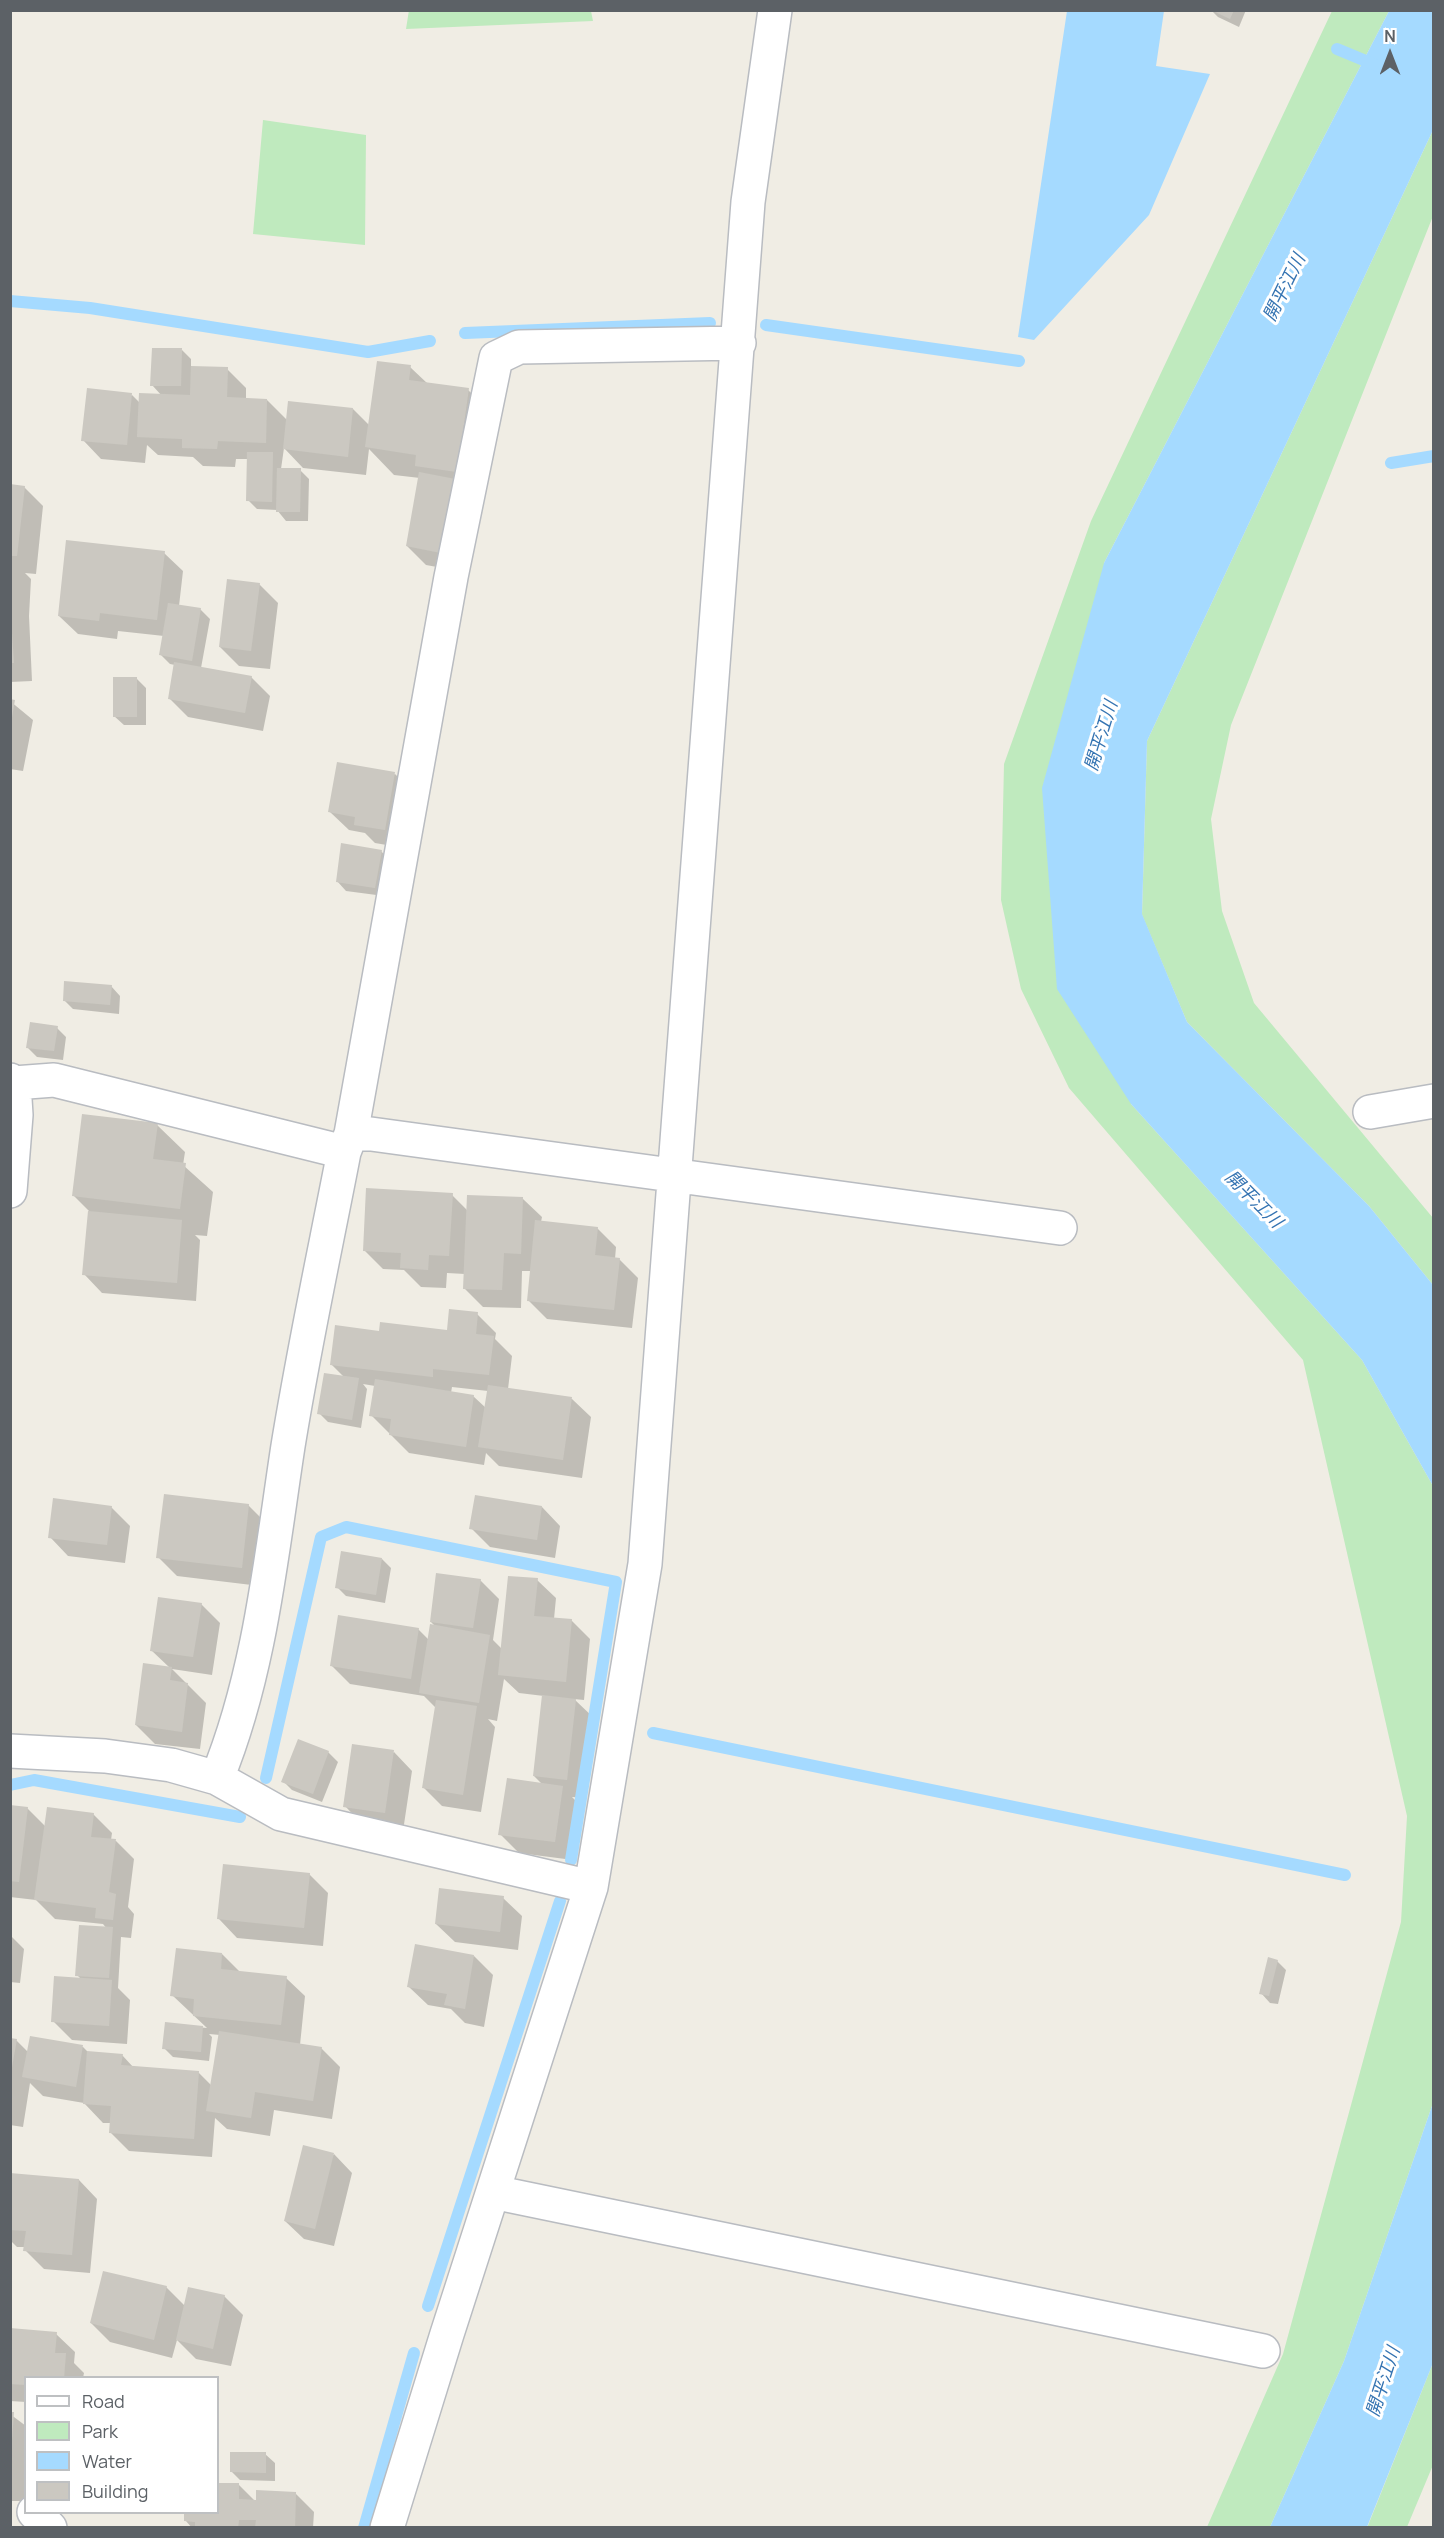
<!DOCTYPE html>
<html>
<head>
<meta charset="utf-8">
<style>
  body { margin:0 }
  #map { position:relative; width:1444px; height:2538px; overflow:hidden; background:#f0ede4; font-family:Manrope,sans-serif }
  canvas { display:block }
  .frame { position:absolute; inset:0; border:12px solid #5c6166; pointer-events:none }
  .legend { position:absolute; left:24px; top:2376px; width:195px; height:138px; box-sizing:border-box; background:#fff; border:2px solid #bec0c2; margin:0; padding:8px 10px; list-style:none; font-size:18px; color:#5c6166 }
  .legend li { display:flex; align-items:center; gap:12px; height:30px }
  .legend b { width:30px; border:2px solid #bec0c2 }
  .north { position:absolute; left:1360px; top:24px; width:60px; height:60px; -webkit-text-stroke:4px #fff; paint-order:stroke; rotate:0deg; font-size:16px; font-weight:700; line-height:24px; text-align:center; color:#5c6166 }
  .north::after { content:''; display:block; margin:auto; width:21px; height:27px; background:#5c6166; clip-path:polygon(50% 0,100% 100%,50% 72%,0 100%) }
</style>
</head>
<body>
<div id="map">
<canvas width="1444" height="2538"></canvas>
<div class="frame"></div>
<ul class="legend">
<li><b style="height:8px;background:#fff"></b>Road</li>
<li><b style="height:16px;background:#bfeabe"></b>Park</li>
<li><b style="height:16px;background:#a5daff"></b>Water</li>
<li><b style="height:16px;background:#cbc8c1"></b>Building</li>
</ul>
<div class="north">N</div>
</div>
<script>
const ctx = document.querySelector('canvas').getContext('2d');
ctx.lineJoin = 'round';
function paint(path, color) { ctx.fillStyle = color; ctx.fill(path, 'evenodd'); }
function stroke(path, color, width, dash) { ctx.strokeStyle = color; ctx.lineWidth = width; ctx.lineCap = dash ? 'butt' : 'round'; ctx.setLineDash(dash || []); ctx.stroke(path); }
function drawText(font, color, halo, rows, align = 'center') {
  ctx.font = font + ' Manrope,"Noto Sans JP",sans-serif'; ctx.lineWidth = 6; ctx.setLineDash([]); ctx.textBaseline = 'middle'; ctx.strokeStyle = halo; ctx.fillStyle = color; for (const [text, x, y, turn = 0] of rows) {
    ctx.save(); ctx.translate(x, y); ctx.rotate((+turn || 0) * Math.PI / 180); ctx.textAlign = isNaN(turn) ? turn : align; if (halo) ctx.strokeText(text, 0, 0); ctx.fillText(text, 0, 0); ctx.restore();
  }
}
paint(new Path2D(`
  M409 10 591 11 593 21 406 29Z
  M1332 11H1389L1104 563 1131 1104 1362 1360 1433 1486V2103L1344 2361 1270 2527H1207L1283 2354 1401 1922 1407 1816 1303 1360 1069 1088 1021 989 1001 900 1004 764 1091 521Z
  M263 120 366 135 365 245 253 234Z
  M1433 130V216L1231 725 1211 819 1222 911 1254 1003 1433 1218V1285L1369 1206 1187 1022 1142 915 1147 741Z
  M1433 2363V2465L1407 2527 1367 2528Z`), '#bfeabe');
paint(new Path2D(`
  M1067 11H1164L1156 66 1210 74 1149 215 1034 340 1018 337Z
  M1389 11H1433V130L1147 741 1142 914 1187 1022 1369 1206 1433 1285V1486L1362 1360 1131 1104 1057 989 1042 788 1104 563Z
  M1433 2103V2363L1367 2527H1270L1344 2361Z`), '#a5daff');
paint(new Path2D(`
  M1211 10H1246L1239 27 1218 17Z
  M182 350 191 359V367L227 369 246 388V399L267 400 288 421 353 409 370 426 410 367 428 384 468 390 496 417 484 499 471 497 459 571 426 565 407 546 420 478 394 475 369 449 366 475 303 468 284 448 281 469 300 470 309 479 308 521H286L277 510 257 509 248 500V459H236L235 467 203 466 193 457 158 455 147 445 145 463 101 459 83 440 132 395 140 403 162 396 152 385Z
  M10 486 24 487 43 506 36 574 25 573 31 579 29 616 32 681 10 682Z
  M164 553 183 571 179 606 200 609 210 619 201 668 251 677 270 696 263 731 188 717 169 698 175 665 170 664 161 655 164 636 118 631 117 639 78 634 59 616Z
  M259 584 278 603 270 669 239 666 220 647Z
  M137 679 146 688V725H124L114 716Z
  M10 701 33 720 23 771 10 769Z
  M395 774 413 792 404 848 375 843 365 833 349 830 330 812Z
  M381 851 390 861 384 896 346 891 337 881Z
  M111 986 120 996 119 1014 73 1009 64 1000Z
  M57 1028 66 1037 63 1060 37 1057 28 1048Z
  M157 1125 185 1152 183 1165 213 1192 207 1236 195 1235 200 1240 196 1301 102 1293 84 1274 89 1211 73 1195Z
  M452 1195 467 1210 523 1199 542 1217 541 1222 597 1228 616 1247 615 1259H619L638 1278 632 1328 547 1319 528 1300 532 1271H522L521 1308 483 1307 464 1288 465 1274 447 1273 446 1288 421 1287 404 1270 383 1269 364 1250Z
  M477 1314 496 1333 495 1339 512 1356 508 1389 572 1399 591 1417 582 1478 499 1466 486 1453 484 1465 409 1453 371 1415 375 1386 363 1384 367 1389 361 1428 328 1422 319 1413 345 1378 331 1364 381 1332H448ZM452 1387 488 1391 486 1408 473 1396 451 1393Z
  M248 1505 267 1524 260 1586 177 1576 158 1557Z
  M111 1507 130 1526 125 1563 68 1556 50 1537Z
  M542 1507 560 1526 555 1558 490 1547 471 1528Z
  M382 1559 391 1568 385 1603 346 1596 337 1587Z
  M480 1580 499 1599 493 1640 502 1649 537 1580 556 1598 554 1619 571 1620 590 1639 584 1700 574 1699 595 1719 585 1798 572 1797 581 1806 573 1860 519 1853 500 1834 543 1785 534 1776 544 1696 519 1693 504 1679 497 1721 488 1719 495 1727 481 1812 442 1806 423 1787 436 1708 424 1696 350 1684 331 1665 418 1629 429 1640 436 1627 431 1622Z
  M201 1604 220 1623 212 1675 172 1669 206 1703 200 1749 155 1744 136 1725 170 1668 151 1650Z
  M328 1752 338 1762 322 1802 292 1790 283 1781Z
  M394 1752 412 1771 403 1831 363 1825 345 1806Z
  M10 1806 27 1808 46 1827 93 1814 112 1833 111 1840 116 1841 134 1859 128 1907 134 1914 131 1938 121 1937 118 1988 130 2000 127 2044 72 2040 53 2021 81 1979 77 1975 107 1929 103 1924 55 1919 36 1900 10 1897Z
  M309 1874 328 1893 323 1946 237 1938 219 1919Z
  M503 1898 522 1916 518 1950 455 1942 436 1924Z
  M10 1935 24 1949 20 1983 10 1982Z
  M222 1954 241 1973 286 1978 305 1996 300 2045 321 2048 340 2067 332 2119 274 2110 270 2136 227 2129 215 2118 212 2157 129 2151 110 2132 111 2123H103L84 2103 43 2096 30 2083 23 2127 10 2125V2039L16 2040 28 2052 83 2047 88 2052 122 2055 134 2068 198 2072 212 2086 220 2035 209 2034 212 2037 209 2061 173 2057 164 2048 167 2024 207 2028 172 1995Z
  M474 1956 493 1975 484 2027 465 2023 451 2009 428 2005 409 1987Z
  M1277 1961 1286 1970 1278 2004 1270 2003 1261 1993Z
  M334 2154 352 2173 334 2246 304 2239 285 2221Z
  M10 2174 79 2180 97 2199 90 2273 44 2269 25 2250V2247H17L10 2240Z
  M166 2287 185 2306 224 2296 243 2315 231 2366 196 2359 177 2340 172 2358 110 2342 91 2323Z
  M10 2329 56 2334 75 2352 74 2363 84 2373 83 2378H26V2402L10 2401Z
  M10 2414 26 2426V2501H10Z
  M265 2454 275 2463V2481L240 2480 231 2471Z
  M218 2484 239 2485 255 2501 295 2493 314 2512 313 2528H192L186 2521 218 2512Z`), '#0003');
stroke(new Path2D(`
  M1337 49 1378 66
  M10 301 90 308 368 352 430 341
  M766 325 1019 361
  M465 333 710 323
  M1391 463 1434 456
  M653 1733 1345 1875
  M266 1778 321 1537 346 1527 616 1582 571 1860
  M10 1785 34 1780 240 1817
  M428 2306 560 1901
  M364 2528 414 2353`), '#a5daff', 12);
paint(new Path2D(`
  M1211 10H1234L1230 19Z
  M152 348H182L181 386H150Z
  M377 361 411 365 409 380 469 388 457 472 415 466 416 455 365 447Z
  M191 366 228 367 227 397 267 399 266 443 218 441 217 449 182 448V439L137 437 139 393 190 395Z
  M87 388 132 393 127 445 81 441Z
  M288 401 353 408 348 457 283 449Z
  M247 452H273L272 502 246 501Z
  M277 468H301L300 512H276Z
  M419 472 455 479 441 553 406 546Z
  M10 484 25 486 17 556H10Z
  M66 540 165 551 157 620 100 613 99 621 58 616Z
  M227 579 260 583 251 651 219 647Z
  M168 603 201 608 192 661 159 655Z
  M10 634H12L14 663H10Z
  M174 662 252 676 245 713 168 699Z
  M113 677H137V717H113Z
  M10 699 15 700 12 717H10Z
  M337 762 395 772 385 830 354 825 355 817 328 812Z
  M341 843 382 850 375 888 336 882Z
  M64 981 112 985 110 1005 63 1001Z
  M30 1022 58 1026 54 1051 26 1048Z
  M82 1114 158 1123 153 1159 186 1163 180 1209 72 1196Z
  M366 1188 453 1193 449 1256 429 1255 428 1270 400 1268 401 1253 363 1251Z
  M467 1195 523 1197 521 1254 504 1253 502 1290 463 1289Z
  M88 1211 182 1220 177 1283 82 1275Z
  M535 1220 598 1227 595 1255 620 1258 614 1310 527 1301Z
  M449 1309 478 1312 476 1334 494 1336 489 1375 433 1369V1377L330 1365 335 1325 379 1331 380 1322 447 1330Z
  M324 1373 359 1378 352 1420 317 1414Z
  M375 1379 474 1395 466 1447 389 1435 391 1419 369 1416Z
  M488 1385 572 1397 563 1460 478 1447Z
  M164 1494 249 1504 242 1568 156 1558Z
  M475 1495 542 1506 537 1540 469 1529Z
  M53 1498 112 1506 107 1545 48 1538Z
  M341 1551 382 1558 376 1595 335 1588Z
  M436 1573 481 1579 473 1628 430 1622Z
  M508 1576 538 1578 534 1616 572 1619 566 1682 498 1675Z
  M158 1597 202 1603 193 1657 150 1651Z
  M338 1615 419 1628 411 1679 330 1666Z
  M430 1624 490 1635 479 1703 419 1693Z
  M143 1663 172 1667 170 1680 188 1683 182 1732 135 1725Z
  M542 1695 576 1699 567 1780 533 1776Z
  M436 1700 477 1706 463 1795 422 1788Z
  M298 1739 329 1751 313 1794 281 1782Z
  M352 1744 394 1750 385 1813 343 1807Z
  M507 1778 563 1786 555 1842 498 1835Z
  M10 1805 28 1807 19 1882 10 1881Z
  M47 1807 94 1813 91 1837 116 1839 109 1892 116 1894 113 1920 95 1918 96 1908 34 1900Z
  M223 1864 310 1873 304 1928 217 1919Z
  M439 1888 504 1896 500 1932 435 1924Z
  M79 1925 113 1927 109 1978 75 1976Z
  M415 1944 474 1955 465 2009 444 2005 447 1994 407 1987Z
  M176 1948 222 1953 221 1969 287 1976 281 2025 193 2016 194 1999 170 1996Z
  M1268 1957 1278 1960 1269 1996 1259 1994Z
  M54 1976 112 1980 109 2026 51 2022Z
  M165 2022 203 2026 201 2052 162 2049Z
  M219 2031 322 2047 313 2101 255 2092 251 2118 206 2111Z
  M30 2036 83 2045 76 2087 22 2077Z
  M10 2038 17 2039 12 2067H10Z
  M87 2051 123 2054 121 2065 199 2071 194 2139 109 2133 111 2106 83 2104Z
  M303 2145 334 2153 315 2229 284 2221Z
  M10 2173 79 2179 72 2255 23 2251 26 2231 10 2230Z
  M103 2271 167 2286 154 2340 90 2323Z
  M188 2287 225 2295 213 2349 176 2340Z
  M10 2328 57 2332 55 2353H66L64 2378H26V2385L10 2384Z
  M10 2412H14L12 2439H10Z
  M230 2452H266V2473L230 2472Z
  M218 2483H239V2499L256 2500V2490L296 2492 295 2528H255L256 2520H239L238 2528H195V2522L184 2521V2512H218Z`), '#cbc8c1');
const minor = new Path2D(`
  M10 1080 14 1083 54 1080 344 1152
  M1370 1112 1434 1101
  M351 1134H371L1060 1228
  M10 1191 16 1115 14 1083
  M10 1751 105 1756 171 1765 217 1778C260 1673 271 1557 288 1446 304 1347 325 1250 344 1152L351 1134 451 577 496 358 519 347 739 343
  M217 1778 281 1814 591 1887
  M493 2192 1263 2351
  M34 2512 50 2528
  M387 2528 447 2334 591 1887 645 1564 748 202 775 10`);
stroke(minor, '#b9bcc1', 36);
stroke(minor, '#fff', 33);
drawText('italic 18px', '#3574b2', '#fff', [
  ["開平江川",1285,288,-64],
  ["開平江川",1102,736,-73],
  ["開平江川",1253,1200,45],
  ["開平江川",1384,2382,-72]
]);
</script>
</body>
</html>
